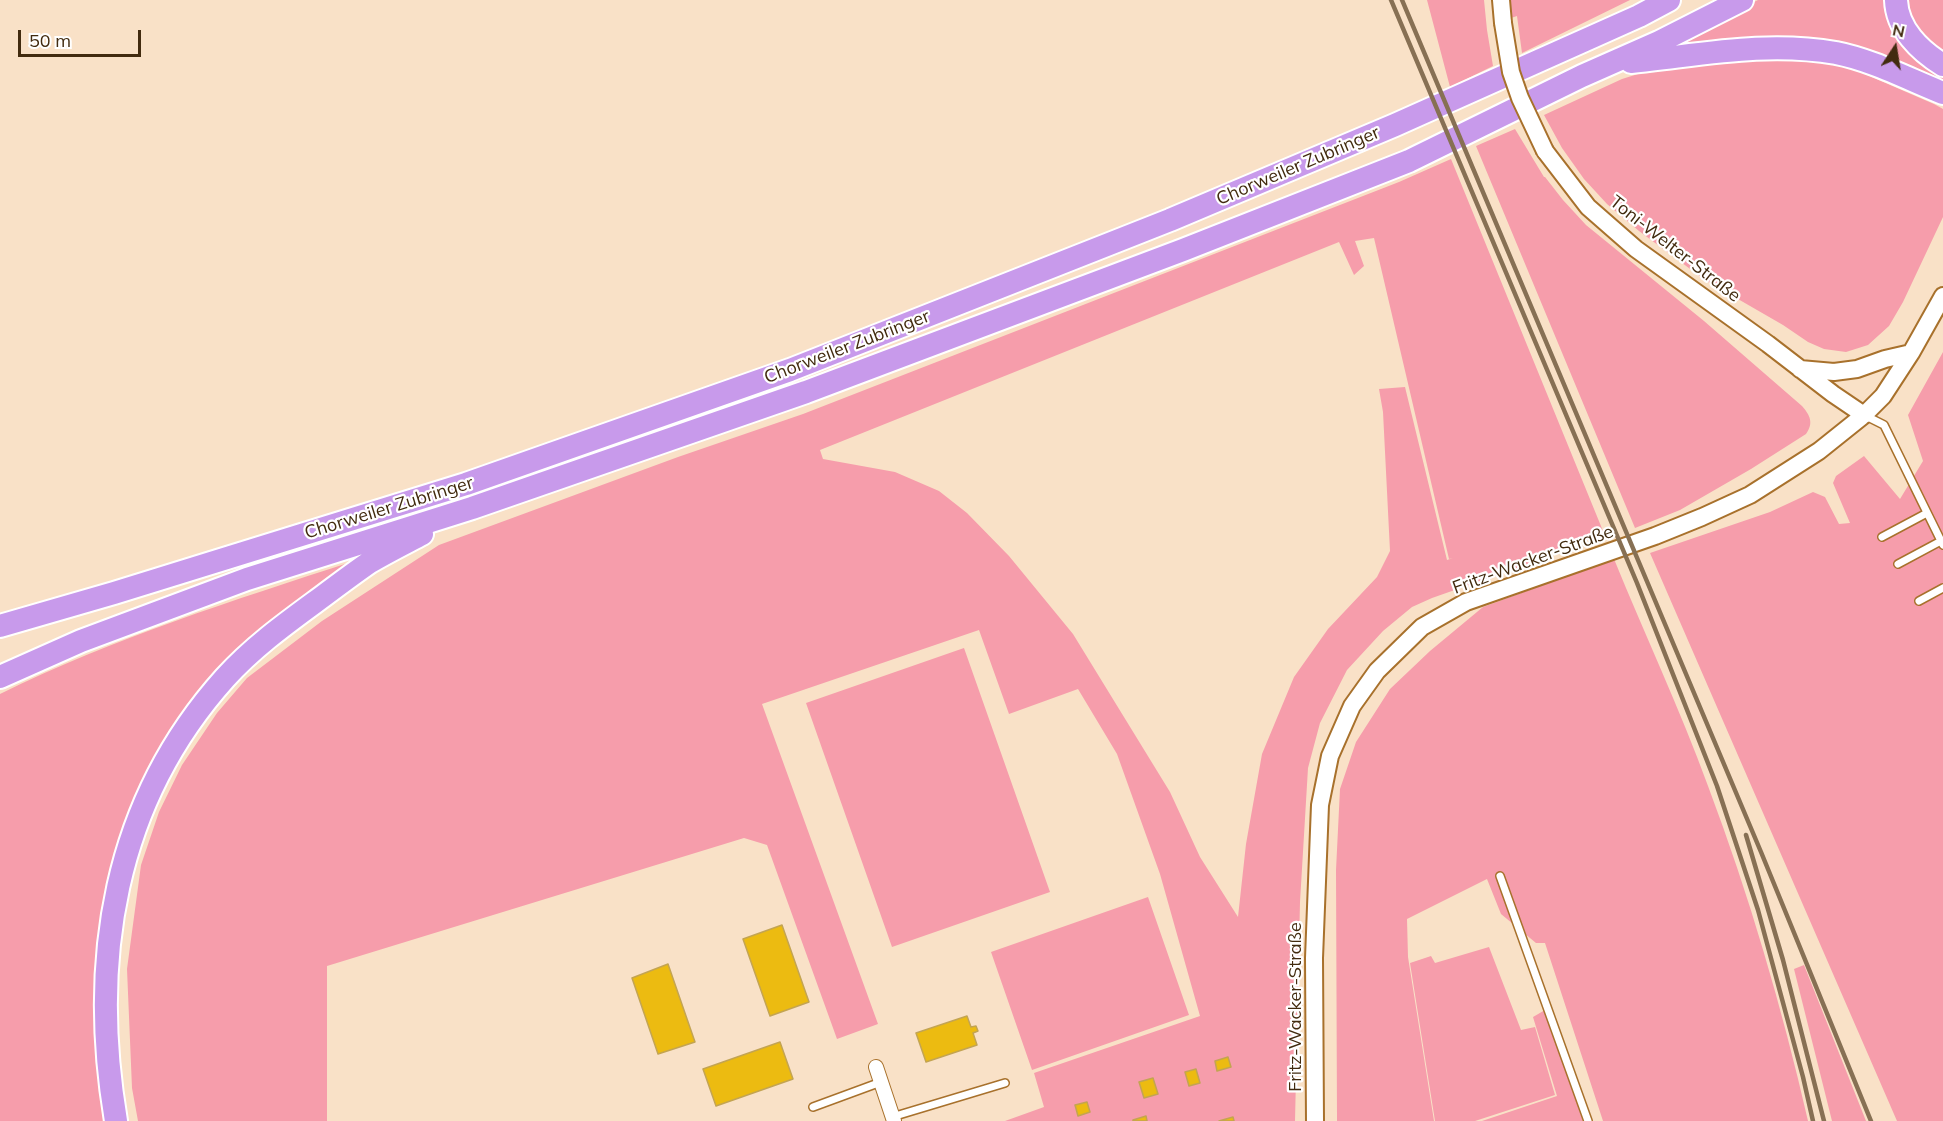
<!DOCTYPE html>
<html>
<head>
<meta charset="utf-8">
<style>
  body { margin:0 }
  #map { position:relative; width:1943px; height:1121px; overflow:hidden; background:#f9e1c7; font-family:Mulish,sans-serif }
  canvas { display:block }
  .north { position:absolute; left:1865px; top:18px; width:60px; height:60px; -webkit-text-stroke:4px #fff; paint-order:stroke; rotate:12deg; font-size:16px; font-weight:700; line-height:24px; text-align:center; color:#422b0f }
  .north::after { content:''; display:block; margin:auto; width:21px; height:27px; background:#422b0f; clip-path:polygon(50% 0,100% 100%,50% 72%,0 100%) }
  .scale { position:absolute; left:18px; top:30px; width:123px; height:27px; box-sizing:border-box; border:3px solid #422b0f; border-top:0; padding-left:8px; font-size:18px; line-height:21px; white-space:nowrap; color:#422b0f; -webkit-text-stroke:4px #fff; paint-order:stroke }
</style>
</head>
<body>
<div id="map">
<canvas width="1943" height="1121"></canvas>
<div class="north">N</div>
<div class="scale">50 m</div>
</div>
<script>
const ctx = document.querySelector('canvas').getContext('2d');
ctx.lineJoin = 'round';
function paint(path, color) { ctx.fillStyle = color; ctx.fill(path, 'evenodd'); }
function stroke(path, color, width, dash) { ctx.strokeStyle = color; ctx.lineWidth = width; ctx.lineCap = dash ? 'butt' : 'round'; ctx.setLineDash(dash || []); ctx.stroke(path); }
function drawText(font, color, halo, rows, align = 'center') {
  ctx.font = font + ' Mulish,sans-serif'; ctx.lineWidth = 4.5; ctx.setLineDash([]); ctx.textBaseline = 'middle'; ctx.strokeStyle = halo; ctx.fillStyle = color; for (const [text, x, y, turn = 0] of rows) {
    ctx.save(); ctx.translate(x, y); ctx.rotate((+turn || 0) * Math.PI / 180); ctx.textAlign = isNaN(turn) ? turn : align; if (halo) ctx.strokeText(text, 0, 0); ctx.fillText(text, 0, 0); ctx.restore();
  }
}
paint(new Path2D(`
  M1427 0H1484L1487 30 1493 66 1450 87Z
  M1509 0H1630L1522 53 1517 16 1511 18Z
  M1758 0H1889L1943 72V84L1812 39 1770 37 1733 39 1650 54Z
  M1902 0H1943V58L1924 44Z
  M1716 55 1825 60 1851 68 1934 104 1943 109V217L1903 302 1889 326 1868 345 1846 352 1824 349 1808 342 1783 325 1705 280 1639 231 1607 204 1584 179 1562 148 1544 115 1622 79 1654 69Z
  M1515 129 1544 177H1545L1563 200 1586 225 1704 321 1802 406C1810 415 1814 423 1806 434L1751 469 1680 510 1635 528 1476 146Z
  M1451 159 1603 531 1523 566 1432 598 1412 607 1383 631 1347 670 1320 723 1308 768 1300 902 1295 1121H1005L1044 1107 1034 1073 1200 1016 1160 874 1117 754 1078 689 1009 714 979 630 762 704 878 1024 837 1039 767 845 744 838 327 966V1121H138L132 1088 127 969 141 865 159 812 182 765 217 713 247 678 322 621 439 545 678 457 803 414 1399 182ZM1374 238 1449 559 1453 558 1447 560 1405 387 1379 389 1383 412 1390 551 1377 577 1328 629 1294 677 1262 754 1246 844 1238 917 1200 857 1170 792 1073 634 1009 556 967 513 939 491 895 472 823 459 820 450 1339 242 1354 275 1364 266 1355 241Z
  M1943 352V1121H1897L1650 553 1770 512 1813 492 1825 497 1839 524 1850 523 1833 483 1836 476 1864 456 1900 499 1923 461 1908 415Z
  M1614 559C1645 635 1680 709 1708 786 1749 895 1782 1007 1808 1121H1603L1545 943H1536L1501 914 1487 879 1407 919 1408 957 1434 1121H1337L1336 870 1340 789 1356 742 1390 689 1430 651 1483 607Z
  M354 561 226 665 106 892C91 969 92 1043 107 1121H0V694C116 637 232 601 354 561Z
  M964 648 1050 892 892 947 806 703Z
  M1148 897 1189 1015 1032 1070 991 952Z
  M1489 947 1521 1030 1535 1027 1555 1095 1475 1121H1435L1410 963 1431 956 1435 963Z
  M1804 965 1866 1121H1832L1794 969Z
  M1545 1010 1583 1121H1482L1557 1096 1533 1017Z`), '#f69dab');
const building = new Path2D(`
  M782 925 809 1002 770 1016 743 939Z
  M668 964 695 1042 658 1054 632 978Z
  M967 1016 971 1027 976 1026 978 1031 973 1033 977 1045 926 1062 916 1033Z
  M780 1042 793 1079 716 1106 703 1069Z
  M1228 1057 1231 1067 1217 1071 1215 1061Z
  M1196 1069 1200 1083 1189 1086 1185 1072Z
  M1153 1078 1158 1094 1144 1098 1139 1082Z
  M1087 1102 1090 1112 1078 1116 1075 1105Z
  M1146 1116 1147 1121H1133V1120Z
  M1233 1117 1234 1121H1219Z`);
paint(building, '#ecbb11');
stroke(building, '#c3a452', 1.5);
const service = new Path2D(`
  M1864 415 1884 425 1943 545
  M1882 537 1927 513
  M1898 564 1941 541
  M1919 601 1943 588
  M1500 876 1588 1121
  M813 1107 881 1082
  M892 1117 1005 1083`);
const minor = new Path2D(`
  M876 1067 894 1121`);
const tertiary = new Path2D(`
  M1501 0 1503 23
  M1545 151 1588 207 1636 249 1768 344 1833 394 1864 415
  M1800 369 1834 372 1857 369 1885 359 1911 353
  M1315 1121 1314 958 1320 805 1330 756 1352 706 1377 671 1422 627 1466 602 1655 536 1702 517 1750 495 1819 451 1864 415 1883 396 1911 353 1943 296`);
const trunk = new Path2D(`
  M1896 0C1897 29 1920 51 1943 65
  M1631 62C1701 55 1765 41 1836 53 1872 60 1908 79 1943 93
  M0 626 114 593 466 484 790 370 1170 220 1395 125 1639 16 1669 0
  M0 677 81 641 247 579 472 508 806 392 1183 250 1409 161 1582 76 1659 42 1742 0
  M116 1121C89 961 113 803 225 678 254 646 288 622 322 597 338 585 354 573 370 562 387 552 405 543 422 534`);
stroke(service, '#a8712c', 10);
stroke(minor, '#a8712c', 16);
stroke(tertiary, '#a8712c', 20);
stroke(trunk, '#fff', 26);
stroke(service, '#fff', 7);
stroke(minor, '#fff', 14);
stroke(tertiary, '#fff', 16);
stroke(trunk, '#c89aeb', 22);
stroke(new Path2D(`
  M1391 0 1637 583 1717 786 1758 910 1803 1077 1813 1121
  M1402 0 1761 852 1871 1121
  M1746 835 1783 960 1824 1121`), '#877054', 4.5);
const tertiaryBridge = new Path2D(`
  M1503 23 1511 72 1520 98 1545 151`);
stroke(tertiaryBridge, '#a8712c', 20, []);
stroke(tertiaryBridge, '#fff', 16);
drawText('18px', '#422b0f', '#fff', [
  ["Chorweiler Zubringer",1298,166,-23],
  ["Toni-Welter-Straße",1675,249,38],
  ["Chorweiler Zubringer",847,347,-21],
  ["Chorweiler Zubringer",389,508,-17],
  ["Fritz-Wacker-Straße",1533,560,-20],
  ["Fritz-Wacker-Straße",1296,1007,-90]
]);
</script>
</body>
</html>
